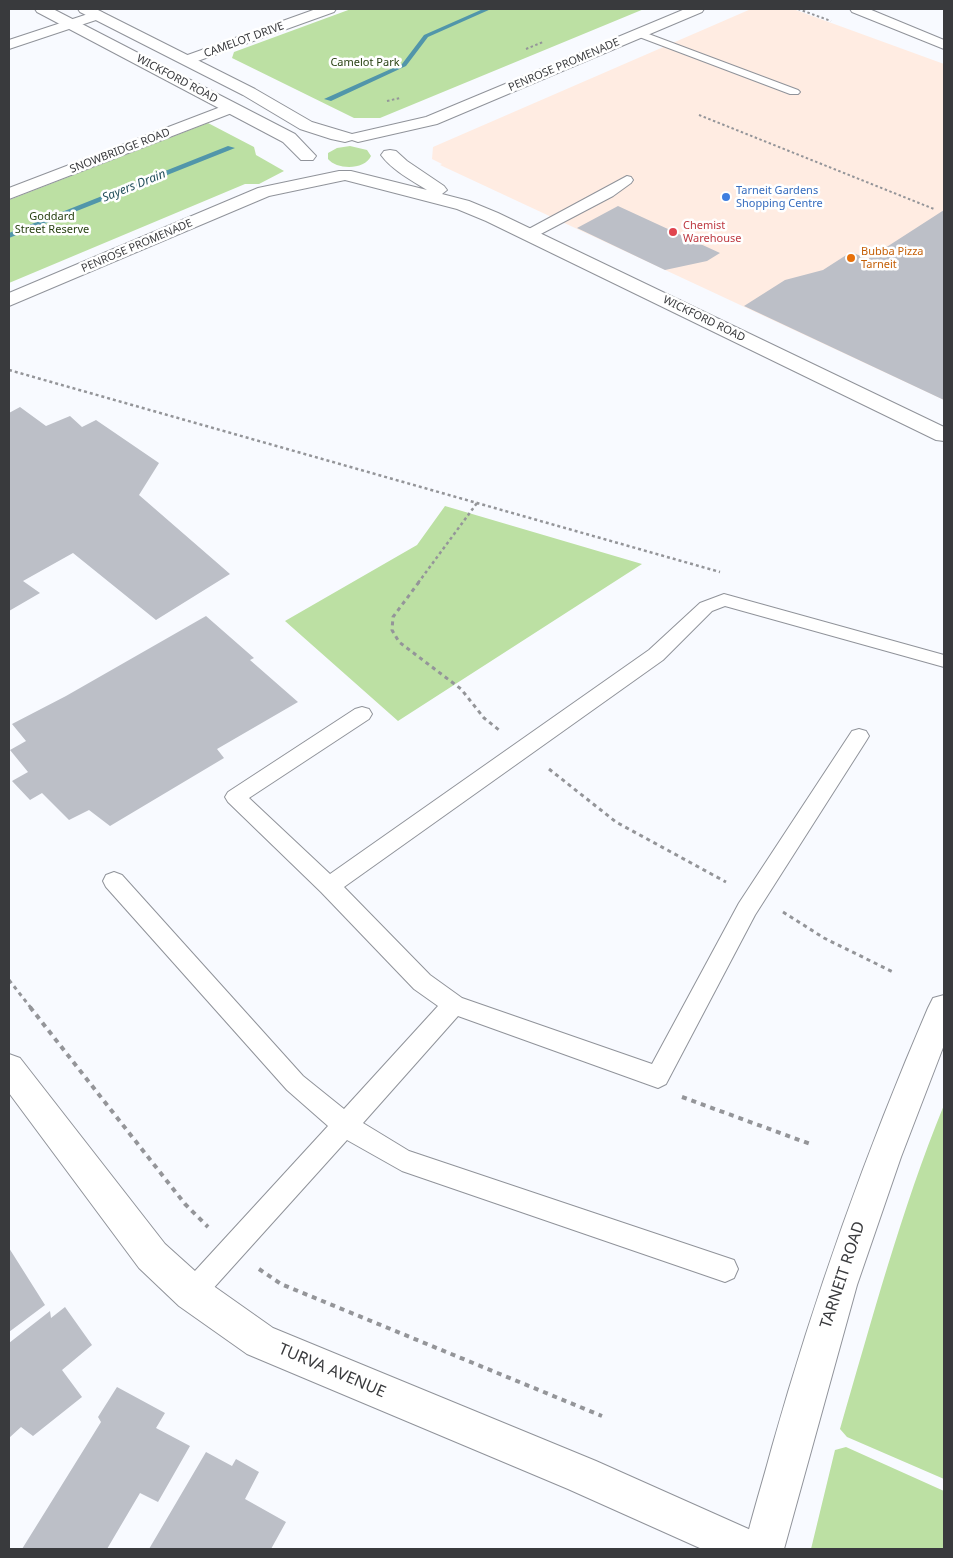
<!DOCTYPE html>
<html>
<head>
<meta charset="utf-8">
<style>
  body { margin:0 }
  #map { position:relative; width:953px; height:1558px; overflow:hidden; background:#f8faff; font-family:"Noto Sans",sans-serif }
  canvas { display:block }
  .frame { position:absolute; inset:0; border:10px solid #393a3d; pointer-events:none }
</style>
</head>
<body>
<div id="map">
<canvas width="953" height="1558"></canvas>
<div class="frame"></div>
</div>
<script>
const ctx = document.querySelector('canvas').getContext('2d');
ctx.lineJoin = 'round';
function paint(path, color) { ctx.fillStyle = color; ctx.fill(path, 'evenodd'); }
function stroke(path, color, width, dash) { ctx.strokeStyle = color; ctx.lineWidth = width; ctx.lineCap = dash ? 'butt' : 'round'; ctx.setLineDash(dash || []); ctx.stroke(path); }
function drawText(font, color, halo, rows, align = 'center') {
  ctx.font = font + ' "Noto Sans",sans-serif'; ctx.lineWidth = 5; ctx.setLineDash([]); ctx.textBaseline = 'middle'; ctx.strokeStyle = halo; ctx.fillStyle = color; for (const [text, x, y, turn = 0] of rows) {
    ctx.save(); ctx.translate(x, y); ctx.rotate((+turn || 0) * Math.PI / 180); ctx.textAlign = isNaN(turn) ? turn : align; if (halo) ctx.strokeText(text, 0, 0); ctx.fillText(text, 0, 0); ctx.restore();
  }
}
paint(new Path2D(`
  M751 9H793L944 64V400L440 165 442 164 432 159 433 147Z`), '#ffece2');
paint(new Path2D(`
  M351 9H644L380 118H354L232 58 234 52Z
  M208 123 254 147 256 155 284 171 259 184H245L9 283V200Z
  M350 146 367 150 371 156C365 170 337 170 328 159V153L337 148Z
  M445 506 642 564 398 721 285 621 417 545Z
  M944 1105V1479L847 1437 840 1429C872 1320 901 1210 944 1105Z
  M846 1447 944 1491V1549H811L835 1450Z`), '#bce0a3');
paint(new Path2D(`
  M483 9H491L428 37 406 66 331 101 324 99 402 64 424 35Z
  M228 146 235 148 9 238V233Z`), '#5196aa');
paint(new Path2D(`
  M618 206 720 253 707 261 665 270 577 228Z
  M944 210V400L744 306 785 280 823 270 851 252 868 259Z
  M20 407 46 426 70 416 82 427 96 420 159 463 139 495 230 574 156 620 73 553 23 581 40 593 9 611V413Z
  M206 616 254 658 250 660 298 702 217 749 224 758 110 826 89 810 69 820 42 793 30 800 12 781 28 772 10 750 26 741 12 724 66 696Z
  M9 1248 45 1305 9 1332Z
  M65 1307 92 1345 62 1370 82 1397 33 1436 21 1427 9 1438V1343L50 1311 51 1318Z
  M117 1387 165 1413 156 1428 190 1446 158 1502 140 1493 107 1549H22L101 1422 98 1417Z
  M206 1452 232 1466 236 1459 259 1472 245 1499 286 1522 271 1549H149Z`), '#bcbfc7');
const lane = new Path2D(`
  M638 30 798 90 800 92 798 94H790L634 35 633 33Z
  M627 176 631 177 633 180 631 183 613 196 535 237H525L523 234 525 231Z
  M724 594 944 655V667L725 606 712 611 663 660 344 887 430 975 462 998 652 1064 739 903 852 731 859 729 866 731 869 736 866 741 755 915 666 1084 658 1088 458 1016 363 1123 409 1151 734 1260 738 1269 734 1278 725 1282 402 1171 347 1140 201 1302 192 1306 183 1302 179 1293 183 1284 328 1126 287 1090 106 887 103 881 106 875 114 872 122 875 303 1076 344 1109 438 1006 414 989 321 892 228 802 225 797 228 792 355 709 362 707 369 709 372 714 369 719 249 798 330 874 649 650 700 603Z`);
const street = new Path2D(`
  M316 9H336L334 12 192 63H182L179 60 182 57Z
  M850 9H869L944 40V49L852 12Z
  M97 11 102 12 104 15 102 18 9 49V40Z
  M231 103 237 105 239 108 237 111 9 199V188Z
  M9 1054 20 1058 165 1244 205 1280 273 1328 596 1461 762 1535 768 1549H702L568 1489 247 1354 179 1306 139 1268 9 1093Z`);
const secondary = new Path2D(`
  M35 9H53L295 134 316 156 313 160H301L283 142 37 12Z
  M78 9H96L255 89 312 122 352 134 426 117 685 9H704L702 12 437 124 358 142 352 140 345 142 331 139 300 129 243 95 80 12Z
  M390 150 396 151 407 161 444 186 447 190 442 194 469 201 498 213 944 427V441L936 440 486 221 457 209 345 180 269 196 9 306V293L258 188 339 171H351L427 190C411 180 392 170 381 155L384 151Z
  M944 995V1045L901 1157 857 1285 784 1549H744C752 1515 763 1481 772 1447 815 1295 866 1152 928 1008L933 998Z`);
stroke(lane, '#90939a', 2);
stroke(street, '#90939a', 2);
stroke(secondary, '#90939a', 2);
stroke(new Path2D(`
  M798 9 831 21
  M526 49 543 42
  M387 101 400 98
  M699 115 934 209`), '#949599', 2, [2.5, 2.5]);
stroke(new Path2D(`
  M9 370 720 572
  M418 583 477 503`), '#949599', 2.5, [3, 3]);
stroke(new Path2D(`
  M419 582 393 617 392 630 399 642 461 689 484 718 499 730
  M549 769 616 822 726 882
  M783 912 824 938 893 972
  M9 980 31 1008`), '#949599', 3, [4, 4]);
stroke(new Path2D(`
  M30 1007 185 1204 208 1227
  M682 1097 813 1145
  M259 1269 281 1284 602 1416`), '#949599', 4, [5, 5]);
paint(lane, '#fff');
paint(street, '#fff');
paint(secondary, '#fff');
for (const [x, y, r, color] of [
  [726,197,5,"#3f7fe0"],
  [673,232,5,"#e0444e"],
  [851,258,5,"#e8710a"]
]) { const dot = new Path2D(); dot.arc(x, y, r, 0, 2 * Math.PI); ctx.fillStyle = color; ctx.fill(dot); stroke(dot, '#fff', 2); }
drawText('11px', '#393a3d', '#fff', [
  ["CAMELOT DRIVE",244,40,-20],
  ["PENROSE PROMENADE",564,65,-23],
  ["WICKFORD ROAD",177,79,28],
  ["SNOWBRIDGE ROAD",120,151,-21],
  ["PENROSE PROMENADE",137,246,-23],
  ["WICKFORD ROAD",704,319,26]
]);
drawText('11px', '#294213', '#fff', [
  ["Camelot Park",365,63],
  ["Goddard",52,217],
  ["Street Reserve",52,230]
]);
drawText('11px', '#366cbe', '#fff', [
  ["Tarneit Gardens",736,191],
  ["Shopping Centre",736,204]
], 'left');
drawText('11px', '#be3a42', '#fff', [
  ["Chemist",683,226],
  ["Warehouse",683,239]
], 'left');
drawText('11px', '#c56008', '#fff', [
  ["Bubba Pizza",861,252],
  ["Tarneit",861,265]
], 'left');
drawText('italic 12px', '#26515d', '#fff', [
  ["Sayers Drain",134,186,-22]
]);
drawText('16px', '#393a3d', '#fff', [
  ["TARNEIT ROAD",843,1275,-72],
  ["TURVA AVENUE",332,1371,23]
]);
</script>
</body>
</html>
